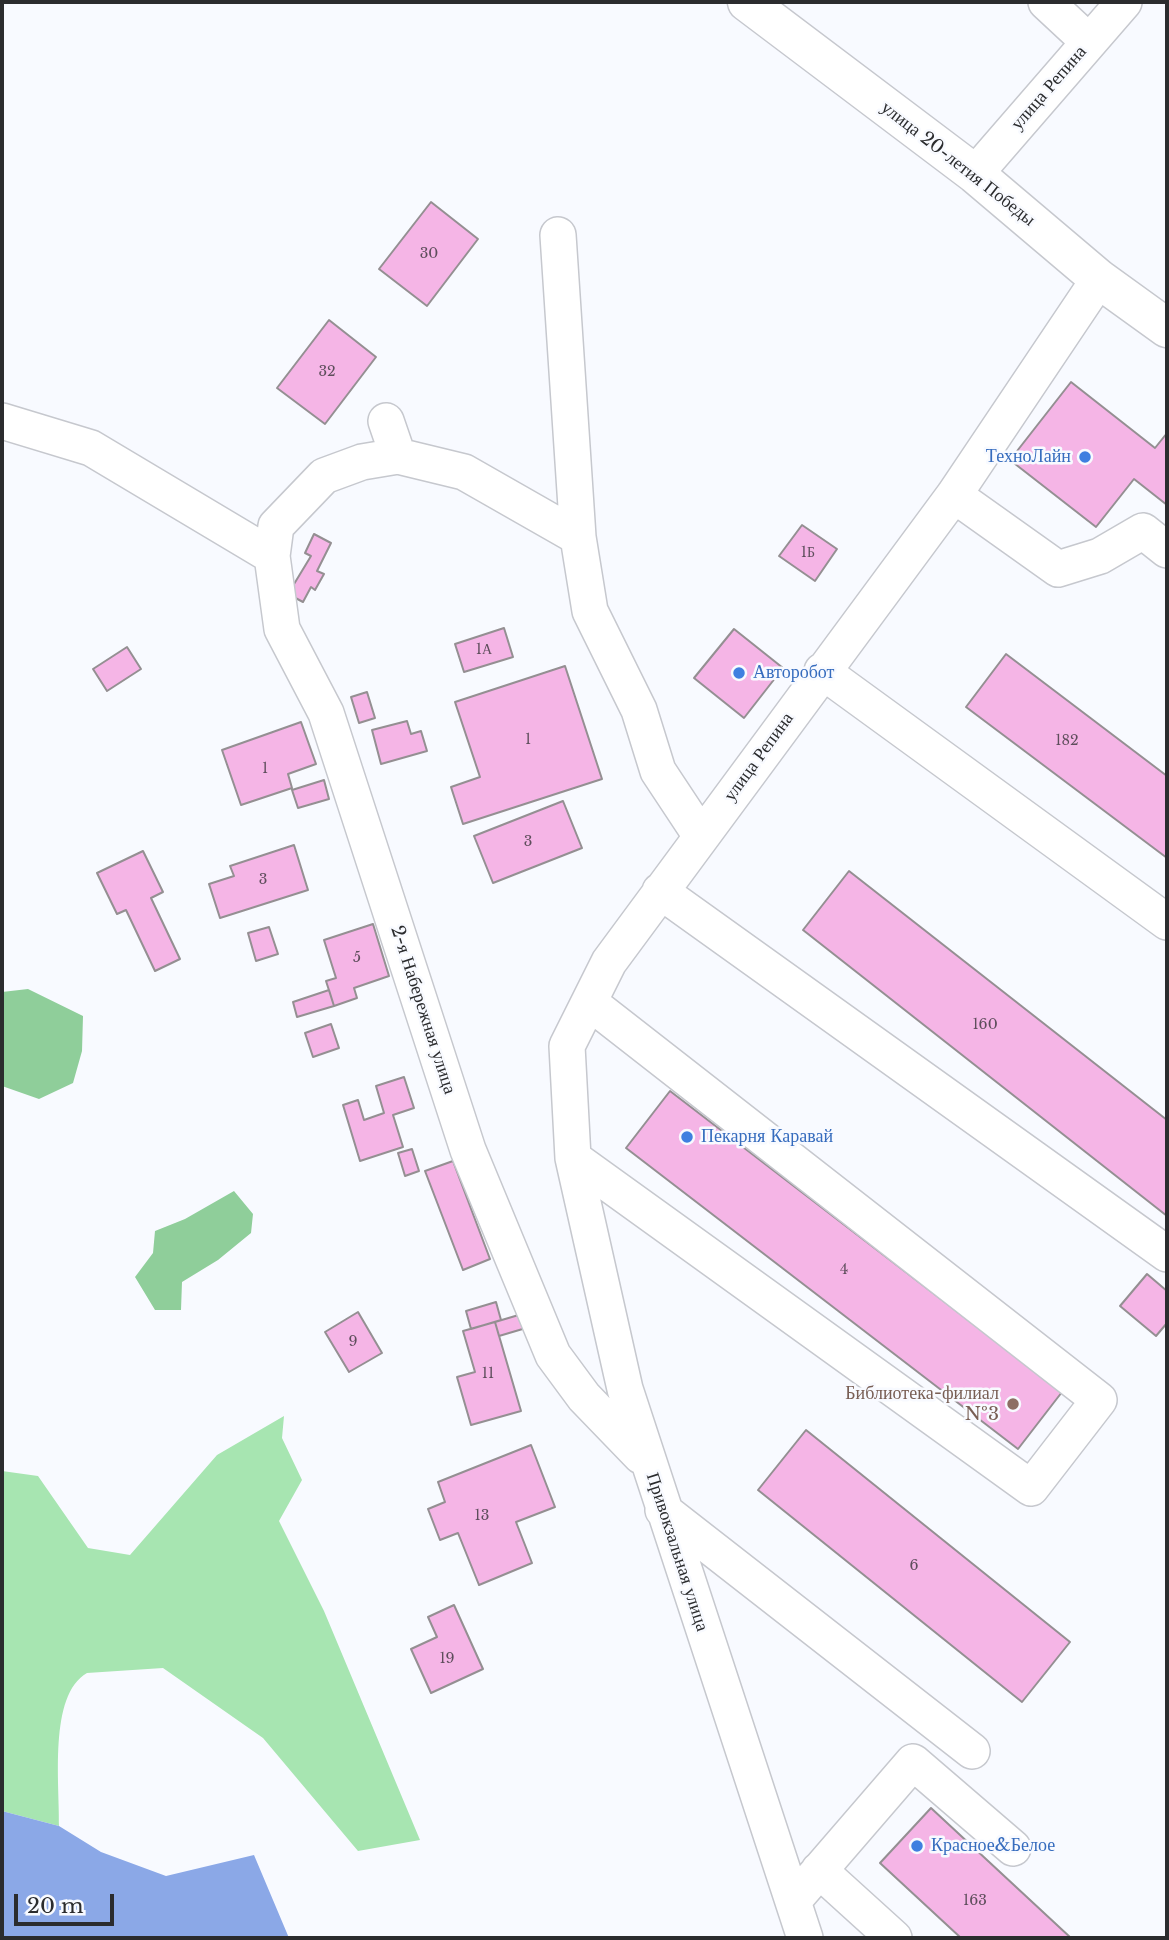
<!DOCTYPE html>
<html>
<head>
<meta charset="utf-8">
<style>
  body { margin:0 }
  #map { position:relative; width:1169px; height:1940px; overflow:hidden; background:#f8faff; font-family:"Libre Baskerville",serif }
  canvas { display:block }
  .frame { position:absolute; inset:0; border:4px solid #2b2c2e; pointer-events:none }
  .scale { position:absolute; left:14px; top:1894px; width:100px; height:32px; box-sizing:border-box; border:4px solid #2b2c2e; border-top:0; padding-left:9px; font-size:21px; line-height:24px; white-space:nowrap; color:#2b2c2e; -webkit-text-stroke:5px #f8faff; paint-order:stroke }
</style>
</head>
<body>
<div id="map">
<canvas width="1169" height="1940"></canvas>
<div class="frame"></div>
<div class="scale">20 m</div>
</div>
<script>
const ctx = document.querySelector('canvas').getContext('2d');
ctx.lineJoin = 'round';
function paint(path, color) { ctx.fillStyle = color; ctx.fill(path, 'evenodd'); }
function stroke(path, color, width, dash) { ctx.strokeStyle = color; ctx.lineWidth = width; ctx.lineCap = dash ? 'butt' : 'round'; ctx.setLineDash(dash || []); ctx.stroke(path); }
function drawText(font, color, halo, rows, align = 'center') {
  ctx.font = font + ' "Libre Baskerville",serif'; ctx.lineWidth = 5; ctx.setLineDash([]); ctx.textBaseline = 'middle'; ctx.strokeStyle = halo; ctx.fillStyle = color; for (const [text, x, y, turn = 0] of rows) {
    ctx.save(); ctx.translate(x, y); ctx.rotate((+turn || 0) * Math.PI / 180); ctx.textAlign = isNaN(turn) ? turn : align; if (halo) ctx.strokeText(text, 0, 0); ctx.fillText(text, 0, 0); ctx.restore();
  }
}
paint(new Path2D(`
  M284 1416 282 1438 302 1480 279 1521 324 1611 420 1840 358 1851 263 1738 163 1668 87 1673C48 1695 60 1785 59 1826L2 1811V1471L38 1476 88 1548 130 1555 217 1455Z`), '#a7e5b1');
paint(new Path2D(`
  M28 989 83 1016 82 1051 73 1083 39 1099 2 1086V992Z
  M234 1191 253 1214 251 1233 218 1260 182 1282 181 1310H155L135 1277 153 1253 155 1231 185 1219Z`), '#8fce9a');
paint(new Path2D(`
  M2 1811 59 1826 101 1852 166 1876 254 1855 289 1938H2Z`), '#8ba8e7');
const building = new Path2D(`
  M431 202 478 239 427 306 379 269Z
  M329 320 376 357 325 424 277 388Z
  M1071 382 1155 448 1167 433V505L1134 479 1096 527 1010 460Z
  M802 525 837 549 815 581 779 556Z
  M314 534 331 543 317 571 324 574 315 590 311 587 303 602 288 594 311 556 305 553Z
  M504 628 513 657 464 672 455 644Z
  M734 629 783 668 744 718 694 678Z
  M127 647 141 669 107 691 93 669Z
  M1006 654 1167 776V858L966 707Z
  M565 666 602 779 463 824 451 787 480 777 455 702Z
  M367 692 375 718 359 723 351 697Z
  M407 721 411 734 421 731 427 751 381 764 372 730Z
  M301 722 316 764 288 774 292 788 241 805 222 750Z
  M324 780 329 799 298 808 292 790Z
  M563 801 582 848 493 883 474 836Z
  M294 845 308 890 220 918 209 884 234 876 230 866Z
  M143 851 163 892 151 898 180 959 155 971 126 910 117 914 97 873Z
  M849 871 1167 1120V1216L803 930Z
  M373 924 389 976 354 988 357 998 334 1006 326 981 336 978 324 940Z
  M269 927 278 954 256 961 248 933Z
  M329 990 334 1006 297 1017 293 1002Z
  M331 1024 339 1048 313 1057 305 1033Z
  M404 1077 414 1108 393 1115 403 1147 360 1161 343 1105 358 1100 364 1120 384 1113 376 1086Z
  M670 1091 1062 1392 1018 1449 626 1148Z
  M412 1149 419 1171 405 1176 398 1153Z
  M453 1161 490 1259 463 1270 425 1171Z
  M1147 1274 1167 1291V1323L1156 1336 1120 1306Z
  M496 1302 501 1320 471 1329 466 1311Z
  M358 1312 382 1353 349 1372 325 1332Z
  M522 1314 526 1328 499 1336 495 1322Z
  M495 1322 521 1411 471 1425 457 1377 475 1372 463 1331Z
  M806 1430 1070 1642 1022 1702 758 1490Z
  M531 1445 555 1507 516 1522 532 1563 479 1585 458 1533 440 1540 428 1509 445 1502 438 1482Z
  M454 1605 483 1669 431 1693 411 1649 437 1637 428 1617Z
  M931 1808 1071 1938H961L880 1863Z`);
paint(building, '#f5b5e6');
stroke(building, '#948f92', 2);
const minor = new Path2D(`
  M1046 2 1089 42
  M975 174 1124 2
  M558 235 578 537
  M2 421 91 448 272 556
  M386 421 398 456
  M954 495 1058 569 1100 556 1143 531 1167 550
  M822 671 1167 922
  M660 891 1167 1254
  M573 1158 1031 1488 1099 1400 589 1002
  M641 1456 584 1397 553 1355 468 1150 326 713 282 629 272 556 276 526 324 476 362 462 398 456 464 472 578 537 590 611 639 710 658 771 701 836
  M663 1510 972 1751
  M819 1870 894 1938
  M793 1901 913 1762 1013 1848
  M805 1938 625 1389 573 1158 567 1046 609 962 954 495 1099 279`);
const major = new Path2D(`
  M747 2 975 174 1099 279 1167 328`);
stroke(minor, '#c6c8ce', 38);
stroke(major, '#c6c8ce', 41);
stroke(minor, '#fff', 35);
stroke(major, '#fff', 38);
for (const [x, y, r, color] of [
  [1085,457,7,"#3f7fe0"],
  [739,673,7,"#3f7fe0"],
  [687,1137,7,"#3f7fe0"],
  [1013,1404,7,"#8d6e63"],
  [917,1846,7,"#3f7fe0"]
]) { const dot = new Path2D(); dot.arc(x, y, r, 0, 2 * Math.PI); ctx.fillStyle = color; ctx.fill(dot); stroke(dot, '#f8faff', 2.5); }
drawText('14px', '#5e4e5c', null, [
  ["30",429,254],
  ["32",327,372],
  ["1Б",808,553],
  ["1А",484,650],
  ["1",528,740],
  ["182",1067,741],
  ["1",265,769],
  ["3",528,842],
  ["3",263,880],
  ["5",357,958],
  ["160",985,1025],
  ["4",844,1270],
  ["9",353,1342],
  ["11",488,1374],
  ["13",482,1516],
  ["6",914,1566],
  ["19",447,1659],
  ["163",975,1901]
]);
drawText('18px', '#2b2c2e', '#f8faff', [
  ["улица Репина",1049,88,-49],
  ["улица 20-летия Победы",958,164,38],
  ["улица Репина",759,757,-54],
  ["2-я Набережная улица",423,1010,72],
  ["Привокзальная улица",677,1552,72]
]);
drawText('18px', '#366cbe', '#f8faff', [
  ["ТехноЛайн",1071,457,"right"],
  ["Авторобот",753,673],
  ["Пекарня Каравай",701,1137],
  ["Красное&Белое",931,1846]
], 'left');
drawText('18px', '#785e54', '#f8faff', [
  ["Библиотека-филиал",999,1394],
  ["№3",999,1415]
], 'right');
</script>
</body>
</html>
